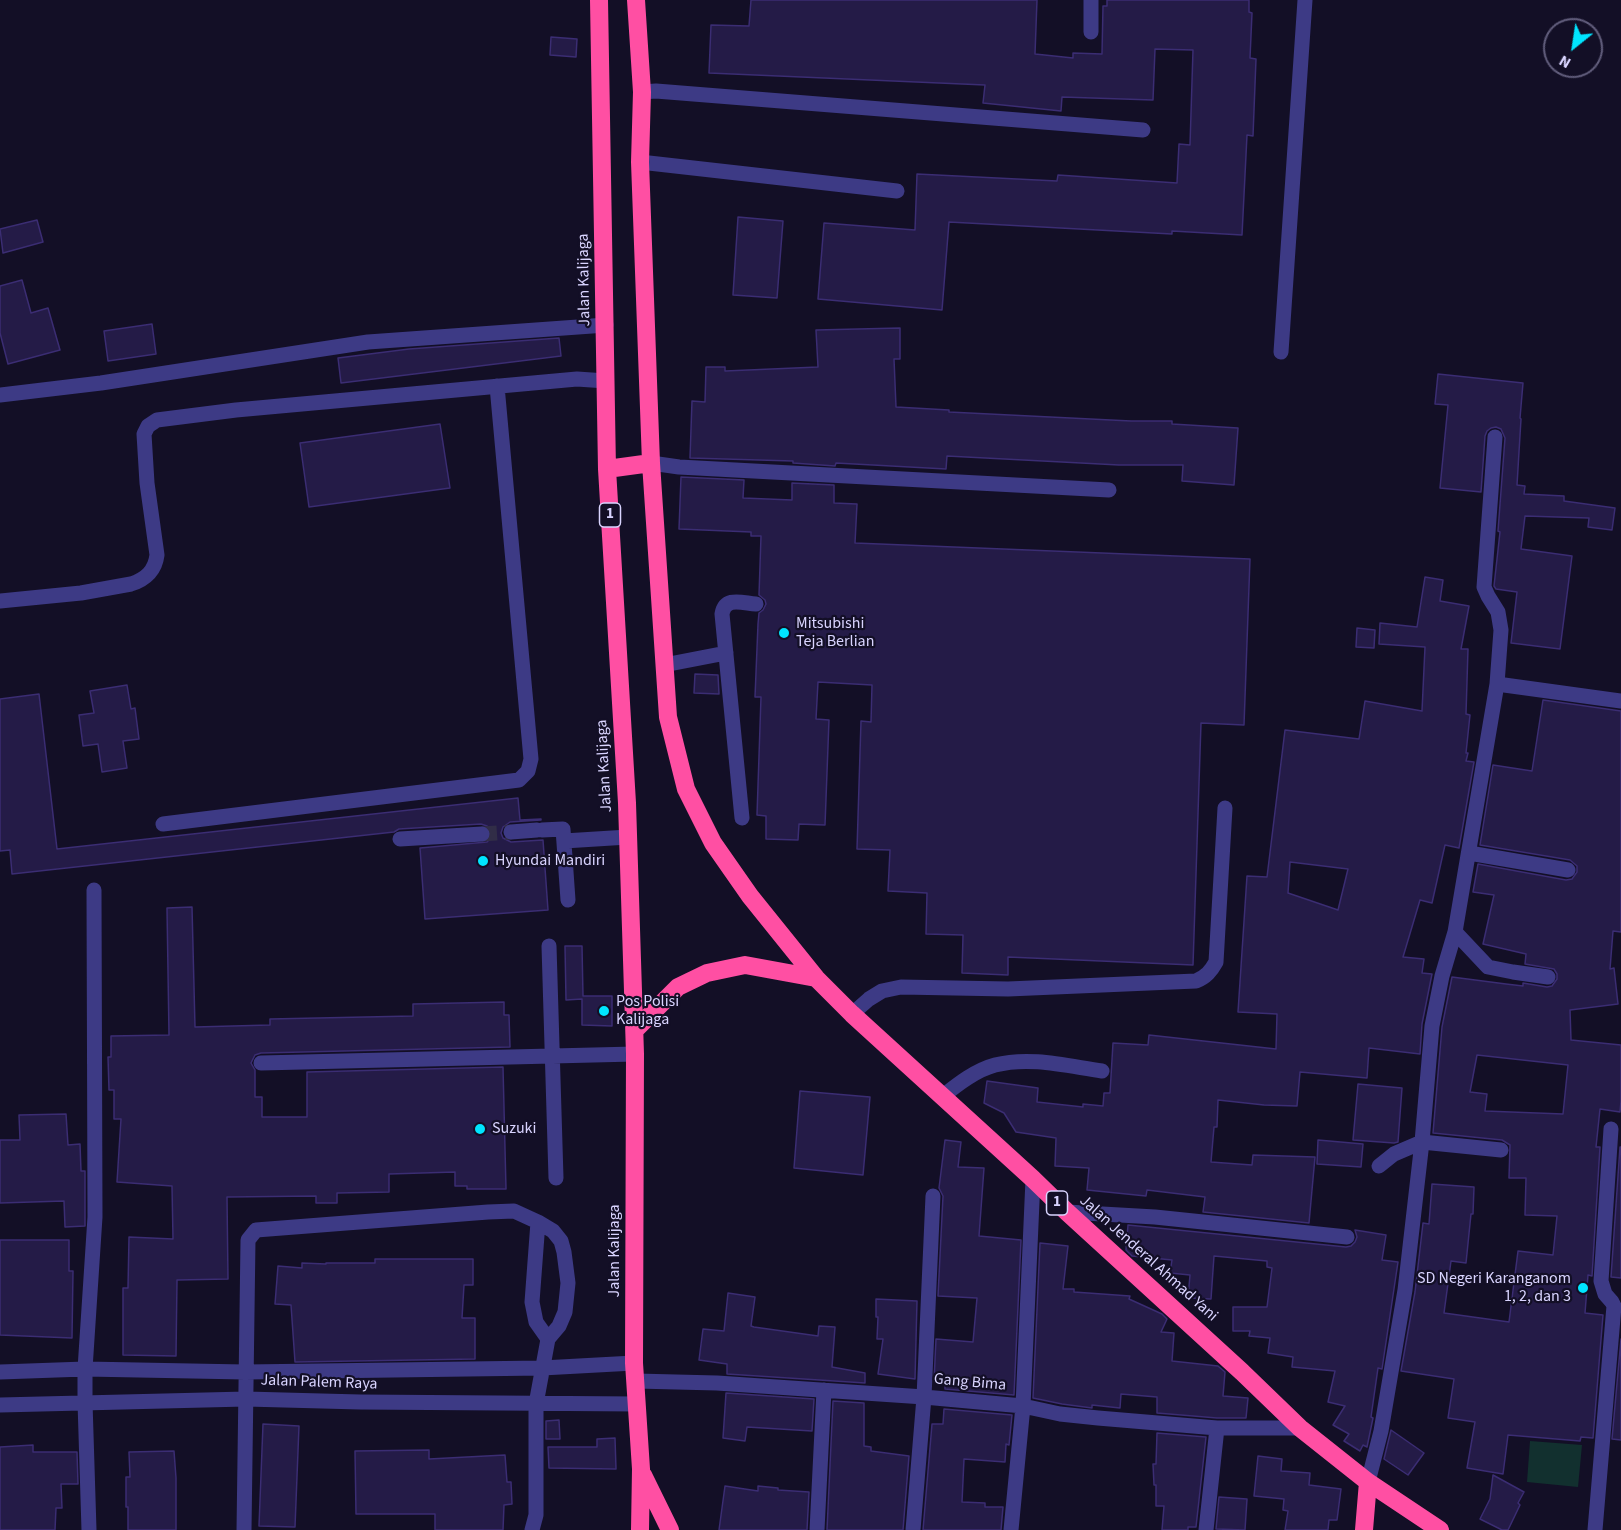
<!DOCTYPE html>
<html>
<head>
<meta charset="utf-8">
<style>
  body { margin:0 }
  #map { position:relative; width:1621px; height:1530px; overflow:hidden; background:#130f26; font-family:"Source Sans 3",sans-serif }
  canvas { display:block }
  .north { position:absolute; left:1543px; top:18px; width:60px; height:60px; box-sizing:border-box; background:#130f26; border:2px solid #625e7d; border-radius:50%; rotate:210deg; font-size:16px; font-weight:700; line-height:24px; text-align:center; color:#d9d4ff }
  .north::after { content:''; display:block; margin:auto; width:21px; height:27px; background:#00e5ff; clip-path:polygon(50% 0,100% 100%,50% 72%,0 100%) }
</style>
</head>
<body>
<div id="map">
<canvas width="1621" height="1530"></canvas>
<div class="north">N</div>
</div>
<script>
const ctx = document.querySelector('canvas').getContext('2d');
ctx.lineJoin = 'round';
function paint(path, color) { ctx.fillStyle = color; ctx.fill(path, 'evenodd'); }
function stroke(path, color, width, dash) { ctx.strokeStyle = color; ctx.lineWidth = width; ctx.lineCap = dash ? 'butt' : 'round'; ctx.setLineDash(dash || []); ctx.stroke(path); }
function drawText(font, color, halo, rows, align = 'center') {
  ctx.font = font + ' "Source Sans 3",sans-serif'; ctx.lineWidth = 4.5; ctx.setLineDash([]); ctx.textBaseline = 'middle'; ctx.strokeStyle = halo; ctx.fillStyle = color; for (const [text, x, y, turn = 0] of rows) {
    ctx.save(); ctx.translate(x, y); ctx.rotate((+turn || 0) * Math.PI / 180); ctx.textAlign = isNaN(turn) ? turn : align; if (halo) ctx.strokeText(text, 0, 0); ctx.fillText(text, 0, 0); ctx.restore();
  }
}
paint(new Path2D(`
  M1530 1441 1582 1445 1578 1487 1527 1482Z`), '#12302f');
const building = new Path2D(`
  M751 0H1037L1035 54 1073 58V53L1102 54 1103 6H1107V0H1249V12L1252 13 1250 58 1256 59 1253 136 1247 135 1242 235 1172 231V234L949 222 942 310 818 299 824 223 915 230 917 174 1057 181 1058 175 1177 183 1179 144 1190 145 1193 50 1155 49 1153 100 1062 97 1061 111 983 103 985 85 709 73 711 25 749 26Z
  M551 37 577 39 576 57 550 55Z
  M738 217 783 221 777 298 733 295Z
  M37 220 43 242 3 253 0 229Z
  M22 280 31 313 48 308 60 350 8 364 0 333V286Z
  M152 324 156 354 108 361 104 331Z
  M900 328V359H894L896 407 949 410V412L1131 421H1172V424L1238 428 1234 485 1182 481 1183 465H1119L947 456 946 469 836 463 835 466 793 463V461L690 458 692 401 705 402 706 367H725V371L818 367 816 330Z
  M559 338 561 356 341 383 338 358 409 349Z
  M1438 374 1523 383 1520 418 1521 419 1517 485 1525 486 1524 494 1564 496V501L1615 508 1612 530 1588 527 1589 518 1525 516 1521 549 1572 556 1560 649 1511 643 1517 592 1496 589 1494 586 1500 532 1498 531 1505 438 1501 429 1496 427 1491 428 1487 431 1485 436 1481 492 1440 488 1448 405 1435 404Z
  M440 424 450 488 309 507 300 443Z
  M681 477 744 480 743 498 792 500V483L834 485V503L857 504 855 543 1250 559 1244 725 1201 723 1193 965 1008 957V975L962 973 963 935 926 934 927 893 888 891 890 850 857 849 861 721 871 722 872 685 818 682 816 719 829 720 825 825 799 824 798 840 766 839V816L757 815 761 697H755L758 624 759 613 763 610 766 604 765 600 759 595 761 536H751V532L679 529Z
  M1425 577 1443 580 1440 601 1469 606 1461 649H1468L1466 714 1470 715 1466 753H1468L1466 761 1474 762 1459 848 1445 845 1432 903 1420 900 1403 957 1424 959 1422 973 1432 974 1422 1024 1420 1054 1369 1048 1367 1078 1300 1072 1297 1106 1264 1105 1218 1100 1217 1127H1214L1211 1162 1252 1165 1253 1155 1315 1157 1309 1223 1203 1212 1205 1197 1147 1190 1146 1196 1087 1190 1089 1168 1055 1166 1056 1138 1016 1132 1004 1113 984 1103 987 1081 1038 1088 1037 1102 1083 1107V1104L1103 1106 1104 1093H1110L1113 1043 1148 1045 1149 1035 1276 1049 1277 1014 1238 1012 1247 876 1267 877 1285 730 1359 739 1365 701 1422 711 1425 647 1379 644 1380 623 1417 627ZM1290 862 1348 869 1338 910 1288 893Z
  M1357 628 1375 630 1374 648 1356 647Z
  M695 674 718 675 719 694 694 693Z
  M127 685 131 709 135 708 139 739 123 741 127 768 102 772 98 744 83 746 79 715 94 713 90 691Z
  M39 694 57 849 518 798 520 820 541 819V820L510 822 503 827 501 833 503 838 511 842 543 840 548 910 425 919 420 848 487 842 491 838 492 833 487 826 481 824 399 829 394 832 12 874 10 850 0 851V699Z
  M1543 700 1621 711V932L1613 931 1610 969 1614 968 1618 1004 1570 1010 1571 1040 1621 1045V1101L1620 1112 1600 1109 1596 1147H1600L1592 1276 1588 1275 1585 1313 1603 1315 1593 1438 1581 1437 1580 1441 1508 1435 1503 1474 1467 1468 1475 1422 1448 1418 1454 1379 1401 1371 1415 1292 1423 1223 1429 1224 1432 1184 1474 1187 1473 1214H1471L1466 1263 1451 1261 1444 1313 1509 1322 1518 1251 1553 1255 1557 1216 1525 1215 1526 1178H1509L1510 1145 1502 1140 1433 1133 1442 1027 1452 977 1506 984 1523 986V983L1547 987 1552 986 1557 979V974L1554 969 1525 964 1526 954 1483 944 1494 895 1473 892 1478 864 1566 880 1572 879 1577 872V866L1570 860 1480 845 1493 765 1532 771ZM1477 1055 1568 1065 1563 1114 1485 1111 1487 1094 1470 1092Z
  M192 907 195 1027 270 1025V1019L413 1016V1004L504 1002V1015H509L510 1047 261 1053 255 1055 251 1063 255 1070V1097H262V1117H307V1072L503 1067 506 1189H467V1186H455V1172L389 1174V1192L337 1193V1203H316V1196L227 1197 228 1279 177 1280 176 1356 123 1355V1288H128L129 1237 173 1239 172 1186 117 1182 121 1119H114V1090H109L108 1057H111V1036L169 1035 167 908Z
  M565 946H582L583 996H612V1026L582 1025V999L566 1000Z
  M1358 1084 1402 1088 1398 1142 1394 1143 1353 1140Z
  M800 1091 870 1097 863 1175 794 1168Z
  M66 1114 68 1145 80 1144 81 1171H85V1226L65 1227 64 1201 0 1203V1140H20L19 1115Z
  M945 1140 961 1142 958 1167 984 1168 979 1236 1021 1240 1014 1395 945 1389V1382L934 1381 936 1339 973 1342 977 1298 938 1296 943 1196 939 1188Z
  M1318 1140 1363 1144 1361 1167 1317 1164Z
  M1620 1147H1621V1278L1611 1277Z
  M1128 1225 1346 1247 1351 1246 1355 1242 1357 1237 1355 1230 1386 1235 1382 1260 1398 1262 1382 1369 1378 1368 1371 1417 1373 1418 1367 1447 1363 1445 1360 1451 1344 1441 1349 1434 1333 1425 1345 1406 1328 1402 1335 1371 1292 1367 1293 1357 1268 1353 1270 1338 1249 1336 1250 1331H1233V1307H1267L1272 1268 1267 1267V1261L1214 1256 1211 1299 1188 1298 1190 1275 1170 1273 1172 1260 1132 1256 1126 1250Z
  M0 1240H69V1271H73L72 1338 0 1335Z
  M1040 1243 1068 1246 1063 1289H1074V1292L1130 1296 1129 1299 1162 1314 1167 1319 1161 1332 1174 1333 1172 1361 1218 1366 1225 1372 1223 1396 1248 1398 1246 1418H1217L1157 1413V1397L1121 1394 1120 1408 1092 1405V1408L1062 1404 1033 1398Z
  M375 1259H473V1285H464L462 1318H475V1359L295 1362 291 1305 275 1304 278 1266 302 1268V1263L326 1264V1263H375Z
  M728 1293 755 1297 751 1326 754 1327 818 1336 819 1326 835 1327 832 1367 865 1373V1383L727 1374V1364L699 1360 703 1329 724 1331Z
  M876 1299 917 1301 915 1379 878 1374 883 1339H877L878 1317H876Z
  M1621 1339V1440L1612 1439Z
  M726 1393 814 1399 812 1431 747 1427 745 1441 723 1438Z
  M833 1401 864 1403V1446L871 1447V1451L909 1456 903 1530H827Z
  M944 1409 1012 1415 1009 1445 1006 1444 1005 1462 964 1459 962 1502 985 1503V1507H1003L1001 1530H923L932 1424H943Z
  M559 1420 560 1439H546V1421Z
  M263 1424 299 1426 295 1527 259 1526Z
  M1391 1430 1424 1453 1408 1475 1384 1459Z
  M1157 1433 1206 1437 1196 1527H1188V1530H1162L1164 1506H1156V1485H1154L1153 1464H1156Z
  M615 1438 616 1469 549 1468 548 1447H597V1439Z
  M33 1445V1452H77L78 1484H61L62 1508H56L55 1530H0V1447Z
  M429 1450V1459L505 1455 507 1482H511L512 1504 504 1505 503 1530H435V1514H356L355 1451Z
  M174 1451 176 1478V1530H128V1507H126V1477H130L129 1452Z
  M1258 1456 1282 1459 1281 1471 1310 1473 1309 1485 1341 1489 1337 1520H1329L1328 1530H1285L1288 1511 1283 1510 1284 1499 1254 1496Z
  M1493 1475 1524 1492 1518 1503 1520 1505 1508 1530H1502L1480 1519 1490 1499Z
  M725 1486 758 1491V1486L778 1488V1490L809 1492 807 1530H719Z
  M1219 1497 1247 1499 1245 1530 1216 1529Z`);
paint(building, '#241b47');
stroke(building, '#3b2d73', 1.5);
stroke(new Path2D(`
  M482 834 511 832`), '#312d47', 15, [15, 8]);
stroke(new Path2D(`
  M1091 0V32
  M642 92 656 91 1143 130
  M640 162 897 191
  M1281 352 1305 0
  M0 395 101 383 368 342 606 325
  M651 463 679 467 1109 490
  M0 601 81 593 131 584C146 579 155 571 157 555L147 483 144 434 148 426 157 420 236 410 577 379 606 381
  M664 665 726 653
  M1497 684 1621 701
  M742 818 722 614C725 596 742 603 756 604
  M163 824 519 780 528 771 531 759 497 386
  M542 830 563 829 568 900
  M511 832 537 830
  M400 839 482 834
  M564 841 628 837
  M1469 853 1568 870
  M1455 932 1488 967 1513 972 1548 977
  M549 946 556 1178
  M852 1014 869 999 882 991 901 987 1008 989 1196 981C1206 977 1211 971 1216 962L1225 808
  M261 1063 635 1054
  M943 1096C958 1084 976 1070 995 1065 1030 1056 1067 1066 1102 1071
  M1379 1166 1394 1154 1422 1142 1501 1150
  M1067 1212 1155 1217 1347 1237
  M538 1222 532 1302 536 1322 548 1339
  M0 1372 85 1369 245 1372 542 1368 634 1363
  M636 1381 717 1383 924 1397 1023 1406 1060 1414 1098 1418 1217 1428H1300
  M0 1405 246 1399 360 1402 637 1404
  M1368 1482 1381 1431 1405 1290 1422 1142 1432 1026 1442 976 1455 932 1497 684 1501 630 1498 612 1488 596 1484 587 1495 437
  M89 1530 85 1402V1369L95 1217 94 890
  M244 1530 248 1240 256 1230 488 1212 514 1211 538 1222 553 1231 561 1241 564 1252 568 1283 565 1312 559 1326 548 1339 536 1404V1515L532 1530
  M817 1530 824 1390
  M913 1530 924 1397 933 1196
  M1011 1530 1023 1406 1033 1179
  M1206 1530 1217 1428
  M1595 1530 1614 1306 1612 1302 1605 1294 1601 1281 1611 1129`), '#3d3a85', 15);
stroke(new Path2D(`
  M599 0 607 469 627 803 635 1054 634 1363 641 1469 640 1530
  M636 0 642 92 640 162 651 463 668 717 686 789 713 843 750 896 816 978 852 1014 1033 1179 1067 1212 1242 1372 1300 1428 1368 1482 1440 1530
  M607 469 651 463
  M635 1030 678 987 707 973 745 965 816 978
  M643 1475 670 1530
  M1364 1530 1368 1482`), '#ff4fa3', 18);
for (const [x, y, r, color] of [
  [784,633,6,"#00e5ff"],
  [483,861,6,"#00e5ff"],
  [604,1011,6,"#00e5ff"],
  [480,1129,6,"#00e5ff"],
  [1583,1288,6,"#00e5ff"]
]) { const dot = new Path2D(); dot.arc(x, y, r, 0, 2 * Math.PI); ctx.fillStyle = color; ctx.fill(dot); stroke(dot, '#130f26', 2); }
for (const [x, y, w] of [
  [610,515,21],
  [1057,1203,21]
]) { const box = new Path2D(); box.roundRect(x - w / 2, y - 12, w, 24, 4.5); ctx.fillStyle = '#130f26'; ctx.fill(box); stroke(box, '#d9d4ff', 1.5); }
drawText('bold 15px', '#d9d4ff', null, [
  ["1",610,515],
  ["1",1057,1203]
]);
drawText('16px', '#d9d4ff', '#130f26', [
  ["Jalan Kalijaga",585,280,-91],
  ["Jalan Kalijaga",605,766,-93],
  ["Jalan Kalijaga",615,1251,-90],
  ["Jalan Jenderal Ahmad Yani",1148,1259,42],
  ["Jalan Palem Raya",319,1383,2],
  ["Gang Bima",970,1383,5]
]);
drawText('16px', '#d9d4ff', '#130f26', [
  ["Mitsubishi",796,624],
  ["Teja Berlian",796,642],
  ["Hyundai Mandiri",495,861],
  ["Pos Polisi",616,1002],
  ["Kalijaga",616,1020],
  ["Suzuki",492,1129],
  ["SD Negeri Karanganom",1571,1279,"right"],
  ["1, 2, dan 3",1571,1297,"right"]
], 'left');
</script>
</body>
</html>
